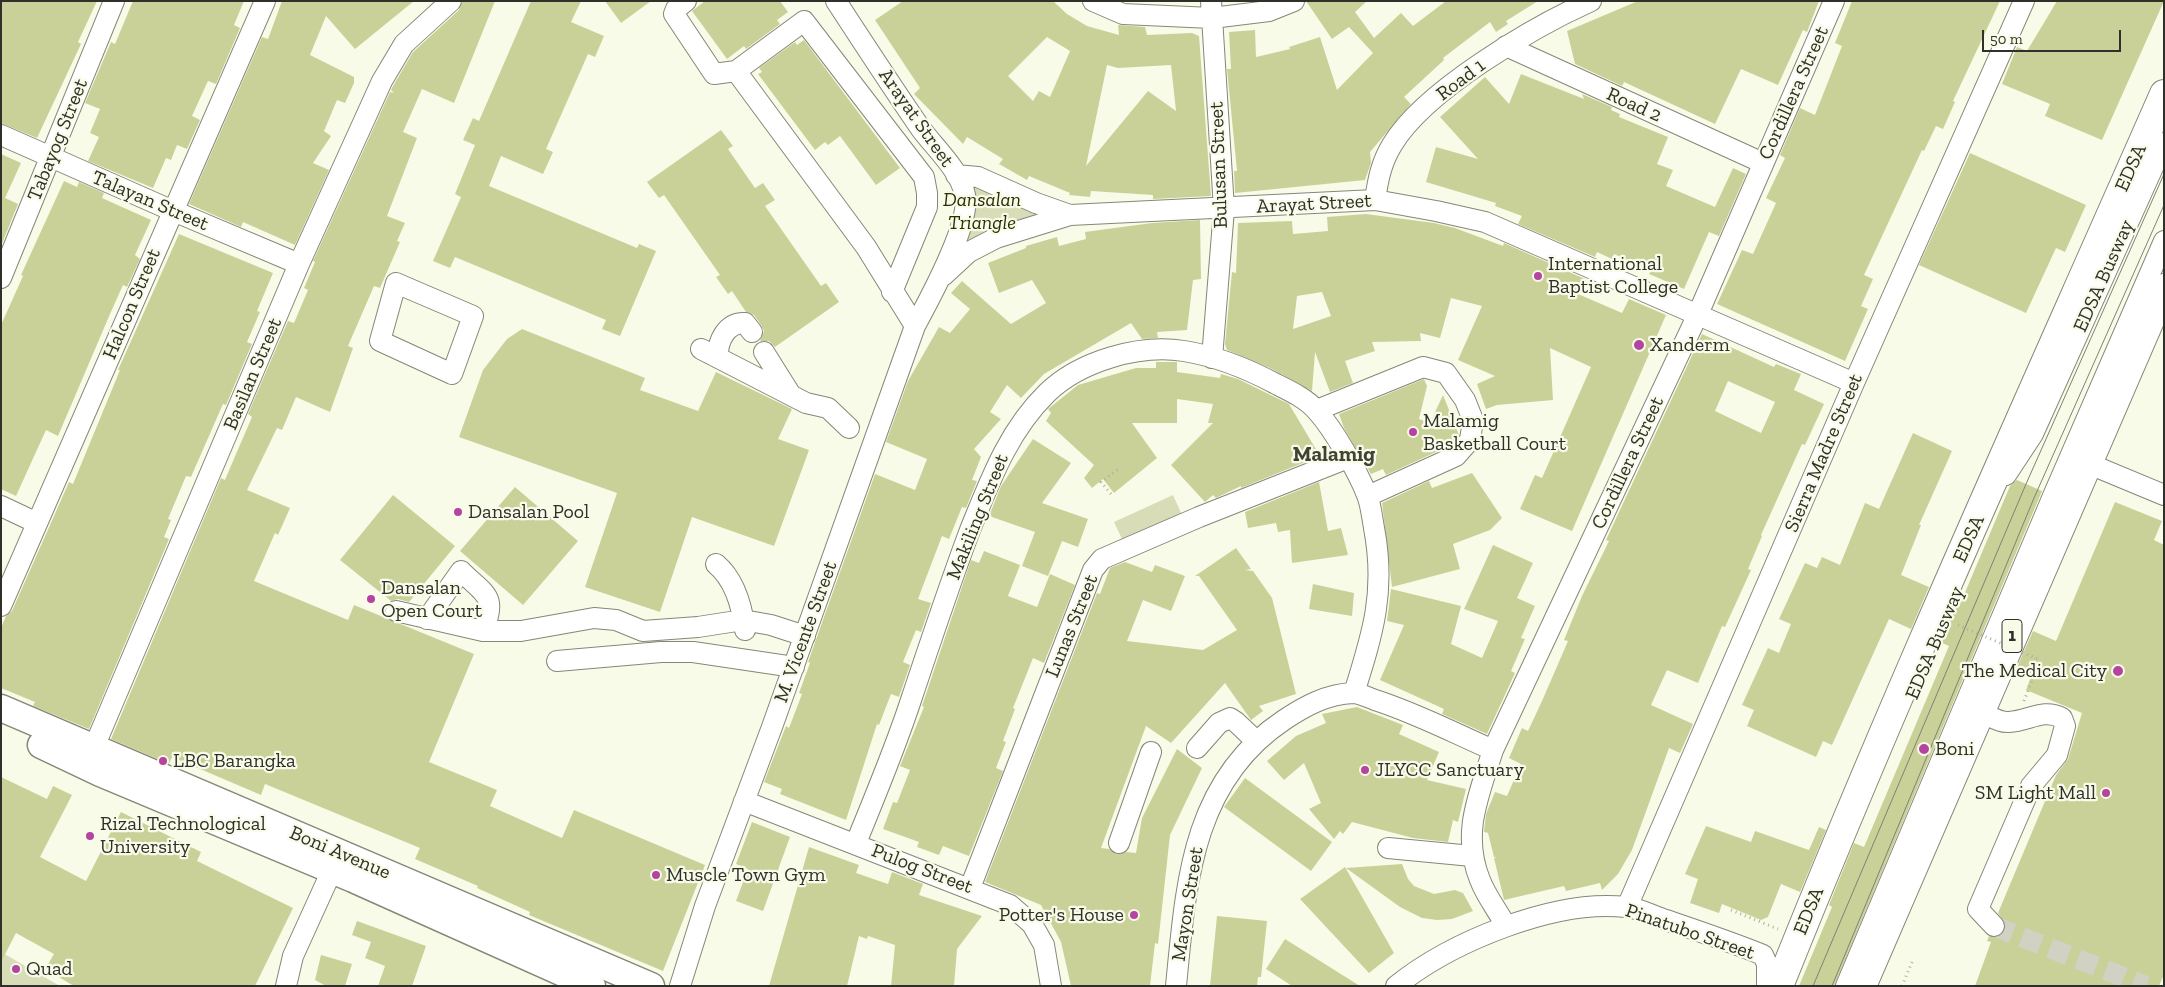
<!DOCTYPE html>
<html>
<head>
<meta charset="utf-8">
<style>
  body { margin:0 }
  #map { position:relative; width:2165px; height:987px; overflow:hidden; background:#f9fbe9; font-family:"Zilla Slab",serif }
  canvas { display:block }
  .frame { position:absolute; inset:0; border:2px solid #2f3029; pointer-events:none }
  .scale { position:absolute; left:1982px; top:30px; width:139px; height:22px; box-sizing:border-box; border:2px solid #2f3029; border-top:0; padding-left:6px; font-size:15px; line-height:18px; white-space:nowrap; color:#2f3029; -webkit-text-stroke:4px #f9fbe9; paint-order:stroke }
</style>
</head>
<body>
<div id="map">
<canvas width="2165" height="987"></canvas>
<div class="frame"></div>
<div class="scale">50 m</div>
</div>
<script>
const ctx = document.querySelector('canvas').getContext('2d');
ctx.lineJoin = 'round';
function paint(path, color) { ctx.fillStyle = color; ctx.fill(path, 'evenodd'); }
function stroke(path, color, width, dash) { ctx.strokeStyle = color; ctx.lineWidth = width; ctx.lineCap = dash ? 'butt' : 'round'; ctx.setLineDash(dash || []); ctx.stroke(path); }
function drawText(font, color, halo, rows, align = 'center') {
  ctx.font = font + ' "Zilla Slab",serif'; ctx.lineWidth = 4.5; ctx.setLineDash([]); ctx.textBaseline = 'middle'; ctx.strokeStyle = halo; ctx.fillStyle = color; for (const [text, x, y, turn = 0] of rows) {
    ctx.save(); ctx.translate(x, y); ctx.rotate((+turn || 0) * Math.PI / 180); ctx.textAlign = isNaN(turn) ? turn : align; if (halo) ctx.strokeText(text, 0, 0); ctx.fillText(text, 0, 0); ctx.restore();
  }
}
paint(new Path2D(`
  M961 174 1047 214 949 257Z
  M1173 495 1187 526 1128 552 1114 522Z
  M1 952 60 986H1Z`), '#d8ddb7');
paint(new Path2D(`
  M1 1H97L78 42 81 44 37 138 1 123Z
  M133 1H244L234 25 240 28 216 84 208 81 192 116 200 120 187 149 177 145 171 160 166 158 153 188 88 161 99 137 90 133 100 109 85 103 111 42 115 44Z
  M282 1H414L355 49 326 16 310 55 354 77V83L345 103 337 100 324 131 331 136 313 163 329 170 295 245 243 222 241 227 189 204 262 37 268 39Z
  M463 1H495L454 103 422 89 403 132 417 138 387 216 405 223 397 241 400 242 380 288 374 286 348 346 353 348 330 412 296 397 282 430 277 428 247 490 290 508 278 535 275 533 254 581 348 620 354 605 474 654 429 762 497 790 490 806 562 838 574 810 705 865 663 971 529 915 530 912 477 888 478 886 415 859 420 848 265 784 261 795 172 757 169 764 111 739 221 478 225 480 236 454 252 417 248 414 281 337 288 321 294 323 308 290 304 288 315 262 313 261 390 92 394 93 391 90 393 86 413 52 459 10Z
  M531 1H581L571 22 604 36 595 57 588 54 546 149 553 152 543 174 501 156 489 186 637 248 639 244 656 251 620 336 602 329 606 320 455 257 450 268 433 261 461 197 455 194 475 145 463 140 473 118 479 121Z
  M605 1H651L621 23Z
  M705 1H780L788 12 777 20 780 24 746 49 744 46 727 59 692 11Z
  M903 1H1053L1067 14 1087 26 1119 35 1118 25 1145 27 1147 35 1192 33 1199 36 1211 196 1153 199V195L1091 191 1090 197 1069 195 1070 193 1029 176 1027 180 999 164 1003 159 967 137 963 144 914 94 920 88 875 20ZM1047 37 1070 51 1050 97 1039 91 1033 101 1008 76ZM1107 65 1118 68 1171 65 1176 111 1148 91 1086 166Z
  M1306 1H1367L1355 12 1374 38 1401 13 1413 26 1446 1H1538L1506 21 1508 24 1496 32 1490 22 1443 58 1444 60 1404 97 1411 104 1370 152 1371 163 1365 180 1235 193 1234 171H1237L1227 69H1231L1229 32 1255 30 1256 57 1290 49 1289 47 1320 37 1337 90 1373 53 1349 27 1332 39Z
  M1638 1H1819L1807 32 1803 30 1778 85 1741 69 1715 124 1624 82 1622 86 1575 64 1567 31Z
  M1852 1H2000L1953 101 1955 102 1943 129 1936 126 1924 151 1922 150 1864 275 1873 279 1861 306 1868 309 1845 361 1717 304 1742 250 1753 254 1776 203 1766 198 1785 158 1780 155 1800 108 1815 115 1842 46 1835 43Z
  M2057 1H2164L2102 140 2045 116 2050 104 2002 84 2017 47 2027 51Z
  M804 40 900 168 876 185 840 136 828 145 825 142 815 150 758 74 762 72 759 68 795 42 797 45Z
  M1521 74 1584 99 1582 94 1612 107 1611 110 1620 114 1619 117 1668 137 1657 164 1673 170 1666 186 1715 207 1733 168 1746 174 1719 236 1709 232 1684 289 1649 274 1651 270 1614 254 1612 259 1597 252 1595 257 1518 224 1522 216 1495 206 1496 203 1426 182 1436 147 1478 159 1440 117 1485 77 1509 104Z
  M721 130 733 146 728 149 755 188 763 183 775 200 765 206 821 286 826 283 839 302 775 347 769 341H760L764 331 761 325 754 315 746 312 732 291 728 294 716 277 720 275 664 195 659 198 647 182Z
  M1970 153 2086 205 2065 252 2056 248 2026 313 1919 265Z
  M1 154 21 163 5 198 18 204 1 246Z
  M64 181 77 187 79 182 104 193 102 198 151 220 135 255 140 259 127 287 123 285 110 314 58 436 46 430 16 496 1 489V325L23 276 21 275Z
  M1366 214 1434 223 1455 228 1503 246 1504 243 1585 279 1578 294 1622 313 1629 299 1666 315 1572 531 1520 509 1535 475 1542 478 1591 367 1550 348 1553 400 1497 405 1486 409 1477 384 1495 376 1458 360 1482 306 1451 298 1440 338 1420 333 1421 341 1372 342 1375 351 1345 361 1353 383 1330 392 1315 352 1312 391 1270 368 1227 350 1225 344 1228 313 1232 272 1236 273 1238 223 1292 221 1293 234 1328 231 1327 217ZM1322 292 1331 316 1293 329 1297 296Z
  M1200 220 1201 279 1193 280 1187 330 1157 332 1158 338 1142 339 1131 323 1044 374 1021 398 1007 385 990 412 1001 419 974 449 981 457 972 480 977 481 966 508 962 507 949 539 942 536 918 599 931 603 921 632 916 630 903 662 910 665 899 697 891 694 879 725 877 724 846 820 780 794 782 789 764 782 786 726 789 728 802 694 799 693 810 663 808 662 875 474 915 490 927 459 886 442 908 381 939 327 950 333 970 309 951 293 962 281 1011 324 1046 303 1032 280 999 293 988 263 1026 248V246L1057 237 1059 246 1086 239 1085 232 1152 223Z
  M179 234 273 273 257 311 260 312 247 342 252 344 226 405 223 404 191 477 186 476 168 519 171 520 164 537 169 539 89 729 33 706 35 702 1 688V628L6 616 12 611 69 482 73 484 120 370H118Z
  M522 329 645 378 640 390 698 411 716 372 792 409 778 439 809 450 774 546 692 517 660 612 585 587 617 493 459 437 483 370 507 339Z
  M1702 334 1774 367 1776 364 1801 374 1794 390 1824 404 1805 445 1802 444 1761 535 1762 536 1748 569 1751 570 1725 627 1722 626 1698 683 1667 670 1651 705 1693 724 1680 753 1669 748 1632 850 1618 874 1602 890 1600 883 1566 891 1564 886 1504 900 1494 858H1497L1494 857 1488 833 1484 832 1486 814 1495 792 1507 796 1521 764 1509 758 1522 728 1528 731 1542 701 1568 641 1564 640 1582 596 1609 541 1606 540ZM1728 381 1775 402 1761 433 1715 411Z
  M1156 362H1177V372L1220 378 1221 374 1238 379 1289 404 1320 456 1241 488V486L1216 498 1213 495 1205 502 1171 465 1213 423H1208L1213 404 1177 399V423H1132L1157 458 1114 493 1103 479 1092 488 1084 478 1094 465 1046 421 1051 413 1048 409 1078 385 1136 368H1156Z
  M1424 379 1427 386 1419 419 1430 423 1443 395 1459 435 1449 446 1386 475 1383 469 1371 474 1344 428 1339 414Z
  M1913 433 1952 451 1919 525H1921L1901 575 1929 587 1911 629 1889 619 1832 745 1823 741 1816 757 1747 726 1754 710 1742 705 1768 648 1779 653 1791 624 1779 619 1805 563 1817 568 1822 557 1840 565 1865 503 1879 509Z
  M1033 439 1071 463 1042 503 1088 519 1078 547 1062 541 1048 576 1022 566 1035 532 989 516 1001 486Z
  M1472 473 1502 518 1490 530 1453 544 1460 569 1392 587 1382 503 1429 481 1432 488Z
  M2017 480 2042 491 1834 986H1799L1832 907 1829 905 1854 843 1864 847 1949 646 1940 642 1958 600 1961 602 2010 486Z
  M1319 482 1328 531 1341 528 1348 555 1292 563 1290 530 1278 532 1276 523 1248 528 1245 512Z
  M515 487 578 541 523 605 460 551Z
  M393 495 455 546 409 602 398 599 391 601 340 560Z
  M2115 502 2162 521 2154 540 2164 545V975L2159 986H1975L1991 942 1987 941 1989 936 1997 937 2005 930V923L1998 913 2056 775 2068 759 2082 713 2026 690 2032 674 2017 667 2033 631 2056 641Z
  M1493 545 1533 563 1517 598 1535 606 1521 638 1525 639 1511 671 1515 673 1487 734 1442 714 1444 709 1380 680 1404 625 1387 621 1391 589 1461 606 1451 644 1482 658 1498 621 1464 609Z
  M1236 548 1251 569 1245 570 1253 571 1272 598 1296 694 1259 706 1263 711 1251 720 1225 683 1171 743 1146 726 1101 848 1109 849 1116 854 1127 852 1136 853 1142 818 1177 749 1202 768 1170 835 1158 944 1155 943 1150 986H1071L1061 942 1041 905 985 882 1097 593 1100 594 1110 568 1125 562 1152 572 1155 565 1185 576 1171 611 1143 600 1127 641 1203 650 1237 630 1199 576H1195Z
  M984 551 1020 565 1008 596 1037 607 1050 574 1075 585 1044 663 1033 658 1013 708 1015 709 1003 741 1006 742 996 768 1003 771 969 856 943 846 939 855 917 847 919 842 883 829 893 802 897 803 910 770 900 766 924 707 922 706 971 560 979 563Z
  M1313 584 1354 593 1352 616 1309 609Z
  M1357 707 1403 725 1399 734 1439 752 1427 780 1466 789 1458 822 1453 820 1448 842 1413 838 1352 822 1343 834 1340 831 1334 839 1309 809 1321 803 1304 763 1284 780 1267 761 1296 736 1326 723 1322 714Z
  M1 777 47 799 53 786 72 795 40 857 86 881 121 812 201 852 197 861 293 908 255 986H74L45 969 54 954 16 933 1 962Z
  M1245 778 1332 842 1311 871 1224 807Z
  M752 822 790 837 763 911 736 901 748 869 736 864Z
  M1706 826 1751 842 1755 831 1809 850 1819 827 1826 830 1800 892 1781 884 1768 917 1761 920 1722 904 1719 913 1690 903 1698 879 1685 874Z
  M809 847 859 865 856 873 888 884 892 872 923 884 919 895 982 916 957 949 954 986H891L895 945 868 936 867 939 859 936 847 986H769Z
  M1402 864 1408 879 1414 886 1434 894 1455 890 1463 893 1473 911 1452 919 1437 920 1422 918 1400 907 1346 868Z
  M1345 867 1394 953 1369 973 1300 899Z
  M1217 916 1267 921 1261 977H1258L1257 986H1210Z
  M357 921 426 946 412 986H378L385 966 365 958 371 942 352 935Z
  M1285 939 1360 986H1292L1266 969Z
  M321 955 352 964 345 986H326L315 980Z`), '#cad198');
stroke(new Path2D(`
  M1994 926 2146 986`), '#d1d2c3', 20, [20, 10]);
const minor = new Path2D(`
  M686 1 676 9 674 14 714 74 736 71 804 21 924 177 927 193V207L892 292
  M1093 1 1123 14 1212 18 1269 11 1294 1
  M1211 1 1224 209 1212 358
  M1506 46 1763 163
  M736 71 866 247 915 326
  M1 135 164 207 299 264
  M956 175 978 177 1036 203 1070 215 1375 200 1436 211 1485 222 1854 383
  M1375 200C1378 180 1381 163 1392 145 1424 91 1533 27 1591 1
  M943 276 969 252 996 238 1070 215
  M1 278 114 1
  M396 283 473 316 452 374 380 341Z
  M701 349 806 403 828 408 849 428
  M764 352 791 395
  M718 358C717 342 726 322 745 323L752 332
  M1317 410 1423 367 1446 373 1465 400 1473 420 1470 440 1456 456 1368 496
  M2087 463 2164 495
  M2006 475 2033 434 2164 143
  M1 506 37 523
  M716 564C735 580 742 606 745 630
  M1 606 265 1
  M396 611 483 631H521L594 618 616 620 643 631 698 627 743 620 771 625 805 636
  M427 619 461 571C485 595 498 595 483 631
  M557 661 661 652H693L794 667
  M1979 712C1988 715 2000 723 2009 722 2029 721 2043 708 2062 718L2065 726 2057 755 2031 786 1978 909 1994 926
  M1197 748 1219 723 1230 718 1236 722 1256 741
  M89 759 299 264 382 81 404 44 451 1
  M744 801 1010 905 1032 924 1044 945 1051 986
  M856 843C875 796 895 749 911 700 930 643 949 586 970 530 990 481 1008 431 1047 393 1080 361 1139 344 1184 351 1215 356 1248 369 1276 384 1290 391 1307 399 1317 411 1334 430 1358 472 1367 495 1371 505 1372 517 1374 528 1386 591 1373 633 1354 693
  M1119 843 1151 752
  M1388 848 1472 856
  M970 888 1093 570 1102 559 1199 517 1348 458
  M1627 907 1854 383 2024 1
  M1506 926C1498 911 1486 896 1480 880 1461 833 1479 795 1493 750L1698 314 1834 1
  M286 986 293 956 338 857
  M680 986 705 906 772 727 915 326C930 298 971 224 965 195 960 170 935 148 921 129 892 87 864 44 836 1
  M1176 986C1186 885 1191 782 1284 720 1305 706 1327 694 1353 693 1360 693 1369 698 1375 700 1416 713 1454 733 1493 750
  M1396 986C1451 942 1554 899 1626 907 1639 908 1653 916 1666 920 1698 931 1731 942 1763 955L1767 964V986
  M1846 986 2053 496 2164 241`);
const major = new Path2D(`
  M1 708 651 986
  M41 745 100 773 353 879 592 986`);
const highway = new Path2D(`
  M1779 986C1899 685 2034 390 2164 94
  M1862 986 2164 288`);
stroke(minor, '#858777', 22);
stroke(major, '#858777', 29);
stroke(highway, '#858777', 30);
stroke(new Path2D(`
  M1111 494 1101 482 1120 468
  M2024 701 2040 660
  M153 828 157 820
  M1731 910 1778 929
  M1902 986 1912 962`), '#aeafa1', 3, [1, 4]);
stroke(minor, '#fff', 20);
stroke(major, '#fff', 26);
stroke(highway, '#fff', 28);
stroke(new Path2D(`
  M1813 986 2026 484 2164 174
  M1832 986 2034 498 2164 205`), '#7f8075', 1);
stroke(new Path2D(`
  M1958 625 2040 660`), '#aeafa1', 3, [1, 4]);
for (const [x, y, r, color] of [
  [1538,276,5,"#b544a0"],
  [1639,345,6,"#b544a0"],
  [1413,432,5,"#b544a0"],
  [458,512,5,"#b544a0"],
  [371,599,5,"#b544a0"],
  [2118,671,6,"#b544a0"],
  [1924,749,6,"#b544a0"],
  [163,761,5,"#b544a0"],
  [1365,770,5,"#b544a0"],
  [2106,793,5,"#b544a0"],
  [90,836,5,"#b544a0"],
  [656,875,5,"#b544a0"],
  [1134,915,5,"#b544a0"],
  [16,969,5,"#b544a0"]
]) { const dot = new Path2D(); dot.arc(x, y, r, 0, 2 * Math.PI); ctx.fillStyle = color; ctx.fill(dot); stroke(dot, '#f9fbe9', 2); }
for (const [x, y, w] of [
  [2012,636,20]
]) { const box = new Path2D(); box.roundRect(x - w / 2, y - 16.5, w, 33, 4); ctx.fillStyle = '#f9fbe9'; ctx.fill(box); stroke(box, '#2f3029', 1); }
drawText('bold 19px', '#2f3029', null, [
  ["1",2012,636]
]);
drawText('20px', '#2f3029', '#f9fbe9', [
  ["Road 1",1461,80,-37],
  ["Cordillera Street",1794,93,-66],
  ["Road 2",1634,105,24],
  ["Arayat Street",916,118,55],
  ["Tabayog Street",58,140,-68],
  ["Bulusan Street",1219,165,-92],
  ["EDSA",2131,168,-66],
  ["Talayan Street",150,201,23],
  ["Arayat Street",1314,204,-3],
  ["EDSA Busway",2104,276,-66],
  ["Halcon Street",132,304,-67],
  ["Basilan Street",253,374,-67],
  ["Sierra Madre Street",1824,453,-67],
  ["Cordillera Street",1628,463,-65],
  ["Makiling Street",978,517,-68],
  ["EDSA",1969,539,-66],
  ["Lunas Street",1072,626,-68],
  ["M. Vicente Street",806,632,-70],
  ["EDSA Busway",1935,643,-67],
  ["Boni Avenue",340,853,23],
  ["Pulog Street",922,869,21],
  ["Mayon Street",1188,904,-81],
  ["EDSA",1809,911,-68],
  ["Pinatubo Street",1690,932,19]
]);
drawText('italic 20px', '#2a2d00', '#f9fbe9', [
  ["Dansalan",982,200],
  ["Triangle",982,223]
]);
drawText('20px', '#2f3029', '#f9fbe9', [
  ["International",1548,264],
  ["Baptist College",1548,287],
  ["Xanderm",1650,345],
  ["Malamig",1423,421],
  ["Basketball Court",1423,444],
  ["Dansalan Pool",468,512],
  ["Dansalan",381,588],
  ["Open Court",381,611],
  ["The Medical City",2107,671,"right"],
  ["Boni",1935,749],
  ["LBC Barangka",173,761],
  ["JLYCC Sanctuary",1375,770],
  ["SM Light Mall",2096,793,"right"],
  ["Rizal Technological",100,824],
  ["University",100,847],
  ["Muscle Town Gym",666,875],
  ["Potter's House",1124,915,"right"],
  ["Quad",26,969]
], 'left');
drawText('bold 21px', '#404233', '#f9fbe9', [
  ["Malamig",1334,455]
]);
</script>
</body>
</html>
